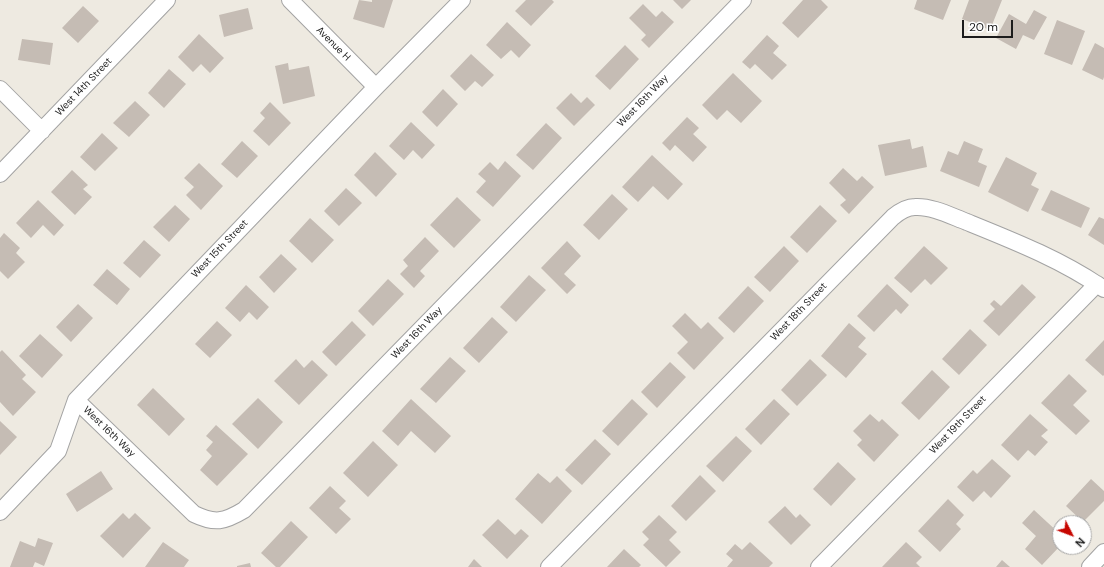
<!DOCTYPE html>
<html>
<head>
<meta charset="utf-8">
<style>
  body { margin:0 }
  #map { position:relative; width:1104px; height:567px; overflow:hidden; background:#eeeae1; font-family:"DM Sans",sans-serif }
  canvas { display:block }
  .north { position:absolute; left:1052px; top:515px; width:40px; height:40px; box-sizing:border-box; background:#fff; border:1px solid #a4a4a4; border-radius:50%; rotate:132deg; font-size:11px; font-weight:700; line-height:16px; text-align:center; color:#1c1c1c }
  .north::after { content:''; display:block; margin:auto; width:14px; height:18px; background:#c70600; clip-path:polygon(50% 0,100% 100%,50% 72%,0 100%) }
  .scale { position:absolute; left:962px; top:20px; width:51px; height:18px; box-sizing:border-box; border:2px solid #1c1c1c; border-top:0; padding-left:5px; font-size:12px; line-height:14px; white-space:nowrap; color:#1c1c1c; -webkit-text-stroke:3px #fff; paint-order:stroke }
</style>
</head>
<body>
<div id="map">
<canvas width="1104" height="567"></canvas>
<div class="north">N</div>
<div class="scale">20 m</div>
</div>
<script>
const ctx = document.querySelector('canvas').getContext('2d');
ctx.lineJoin = 'round';
function paint(path, color) { ctx.fillStyle = color; ctx.fill(path, 'evenodd'); }
function stroke(path, color, width, dash) { ctx.strokeStyle = color; ctx.lineWidth = width; ctx.lineCap = dash ? 'butt' : 'round'; ctx.setLineDash(dash || []); ctx.stroke(path); }
function drawText(font, color, halo, rows, align = 'center') {
  ctx.font = font + ' "DM Sans",sans-serif'; ctx.lineWidth = 3.5; ctx.setLineDash([]); ctx.textBaseline = 'middle'; ctx.strokeStyle = halo; ctx.fillStyle = color; for (const [text, x, y, turn = 0] of rows) {
    ctx.save(); ctx.translate(x, y); ctx.rotate((+turn || 0) * Math.PI / 180); ctx.textAlign = isNaN(turn) ? turn : align; if (halo) ctx.strokeText(text, 0, 0); ctx.fillText(text, 0, 0); ctx.restore();
  }
}
paint(new Path2D(`
  M359 0 372 2V0H393L384 28 353 19Z
  M526 0H552L554 2 531 26 515 11Z
  M673 0H691L682 9Z
  M803 0H821L828 7 798 38 782 23Z
  M917 0H951L943 20 914 9Z
  M969 0H1002L990 30 962 19Z
  M643 4 656 17 662 11 674 22 649 48 641 40 646 35 629 18Z
  M83 6 99 21 78 43 62 28Z
  M248 8 253 29 224 37 219 15Z
  M1034 10 1047 17 1034 40 1023 35 1016 49 996 38 1009 14 1026 24Z
  M1057 20 1085 31 1072 65 1044 54Z
  M507 22 531 45 519 58 511 50 501 59 486 45Z
  M199 34 224 58 210 73 201 64 193 72 178 57Z
  M767 35 779 46 773 53 787 65 772 80 755 64 750 69 742 62Z
  M22 39 53 43 50 65 18 60Z
  M1095 43 1104 48V77L1103 80 1082 70Z
  M625 45 639 59 610 90 595 76Z
  M471 54 494 75 482 87 475 81 465 91 450 76Z
  M288 63 289 70 309 66 315 96 283 104 275 66Z
  M169 69 186 84 164 108 148 93Z
  M733 73 762 101 741 123 727 110 717 120 702 105Z
  M443 89 458 104 437 127 422 112Z
  M571 93 581 103 587 97 595 105 574 126 556 108Z
  M135 101 150 115 129 137 113 123Z
  M270 102 291 123 269 146 253 131 265 118 260 113Z
  M687 117 699 128 693 134 707 147 693 162 675 145 670 151 662 143Z
  M411 122 435 145 422 159 413 150 404 160 389 146Z
  M546 123 562 138 533 170 516 155Z
  M102 133 118 148 95 171 80 157Z
  M910 139 912 149 923 146 927 167 885 176 878 145Z
  M242 141 258 156 237 178 221 164Z
  M964 141 983 149 978 162 987 166 979 187 940 171 948 151 958 155Z
  M375 152 397 174 376 197 354 175Z
  M652 155 683 184 668 200 653 186 638 202 622 187Z
  M1006 157 1037 173 1031 185 1039 189 1028 212 988 192Z
  M505 161 521 176 493 207 476 192 486 181 478 174 490 162 498 170Z
  M199 163 223 186 201 210 186 195 194 187 184 178Z
  M843 168 857 181 862 176 874 187 849 214 840 205 846 200 829 183Z
  M72 170 88 185 83 189 92 197 75 215 51 192Z
  M346 188 362 203 339 226 324 211Z
  M1051 190 1090 208 1081 228 1041 210Z
  M612 194 628 209 599 240 583 225Z
  M457 197 481 220 454 248 430 225Z
  M38 200 64 225 54 236 43 225 31 238 16 223Z
  M175 205 190 219 169 242 153 227Z
  M820 205 837 221 807 253 790 237Z
  M1099 217 1104 219V245L1088 235Z
  M310 218 334 240 312 263 289 241Z
  M4 233 20 248 16 253 25 262 8 279 0 271V238Z
  M425 237 439 251 420 271 425 276 414 288 400 274 408 266 403 260Z
  M144 240 161 255 140 278 123 263Z
  M567 241 581 256 564 274 576 285 567 294 541 268Z
  M784 246 799 261 770 292 754 277Z
  M924 246 948 268 931 285 925 279 911 293 894 278Z
  M281 254 297 269 274 293 259 277Z
  M107 269 130 289 117 305 93 285Z
  M529 275 546 290 516 322 500 307Z
  M388 279 404 294 373 326 358 311Z
  M887 284 909 305 901 314 896 309 874 332 857 316Z
  M1022 284 1036 297 999 336 983 321 995 309 990 304 994 300 1001 306Z
  M246 285 269 307 257 320 249 312 240 322 225 308Z
  M748 286 764 301 734 333 718 318Z
  M78 304 93 318 71 342 56 327Z
  M685 313 701 329 708 322 724 338 694 370 677 353 688 342 672 326Z
  M492 317 508 332 479 363 463 348Z
  M217 321 232 335 210 358 195 344Z
  M352 321 366 335 336 366 322 352Z
  M849 323 866 338 858 347 867 354 846 378 821 356Z
  M970 329 987 345 959 375 942 359Z
  M40 334 63 355 42 378 19 356Z
  M1104 340V375L1103 376 1085 360Z
  M2 350 26 375 22 379 36 392 13 416 0 402V352Z
  M450 357 466 371 436 403 420 389Z
  M296 359 304 368 312 360 328 375 299 405 274 381Z
  M810 359 827 375 797 406 781 390Z
  M670 362 686 377 657 408 641 392Z
  M932 370 950 387 919 420 901 403Z
  M1069 374 1087 391 1073 405 1090 421 1076 435 1041 403Z
  M153 388 185 419 169 436 137 405Z
  M258 398 283 422 258 449 232 424Z
  M411 399 451 436 435 453 411 431 398 446 382 431Z
  M632 399 648 414 618 446 602 431Z
  M774 399 790 414 761 445 745 429Z
  M870 414 879 422 882 419 899 435 874 462 857 445 862 440 853 431Z
  M1030 414 1048 430 1041 436 1048 442 1035 456 1028 450 1018 461 1001 445Z
  M0 421 17 437 0 455Z
  M216 425 248 454 217 486 200 470 212 456 206 450 213 442 206 436Z
  M736 436 752 451 723 482 706 466Z
  M595 439 611 454 582 485 565 470Z
  M373 441 398 465 368 497 343 473Z
  M992 459 1011 476 991 498 984 491 973 502 957 487 973 470 977 474Z
  M838 462 856 479 831 506 813 489Z
  M101 471 113 489 77 512 66 494Z
  M538 473 550 483 557 476 572 491 542 524 515 499Z
  M700 475 716 491 686 521 671 506Z
  M1091 479 1104 491V501L1083 522 1066 506Z
  M330 486 346 501 339 508 351 519 336 534 309 508Z
  M948 499 964 515 956 524 961 529 940 552 918 531Z
  M785 506 796 518 800 514 811 525 791 545 768 522Z
  M1034 510 1060 534V546L1042 565 1025 549 1036 536 1022 523Z
  M123 513 129 519 135 513 151 528 123 558 100 536Z
  M659 515 677 532 669 540 681 552 666 567 643 545 649 539 642 532Z
  M498 519 515 535 521 529 529 536 507 559 482 535Z
  M291 521 308 537 280 567H276L261 553Z
  M38 538 53 543 44 566 35 562 33 567H10L20 541 35 547Z
  M163 542 189 560 184 567H145Z
  M750 542 773 563 769 567H727L733 560 726 554 735 544 742 550Z
  M906 542 922 557 916 563 920 567H882Z
  M624 549 641 565 639 567H607Z
  M474 559 482 567H468Z
  M1002 560 1010 567H996Z
  M250 563 251 567H237V566Z`), '#c5bcb4');
const street = new Path2D(`
  M290 0 376 87
  M0 89 42 131
  M0 174 167 0
  M76 400 194 514C215 524 224 522 244 510L743 0
  M0 512 58 451 76 400 376 87 462 0
  M549 567 893 217C899 212 906 207 915 207 932 206 951 216 967 222 1014 241 1062 260 1104 289
  M819 567 1097 284
  M1090 567 1104 552`);
stroke(street, '#a3a3a3', 18);
stroke(street, '#fff', 16);
drawText('10px', '#1c1c1c', '#fff', [
  ["Avenue H",333,44,45],
  ["West 14th Street",84,87,-46],
  ["West 16th Way",643,101,-46],
  ["West 15th Street",220,249,-46],
  ["West 18th Street",799,312,-46],
  ["West 16th Way",417,333,-46],
  ["West 19th Street",958,425,-46],
  ["West 16th Way",109,432,44]
]);
</script>
</body>
</html>
